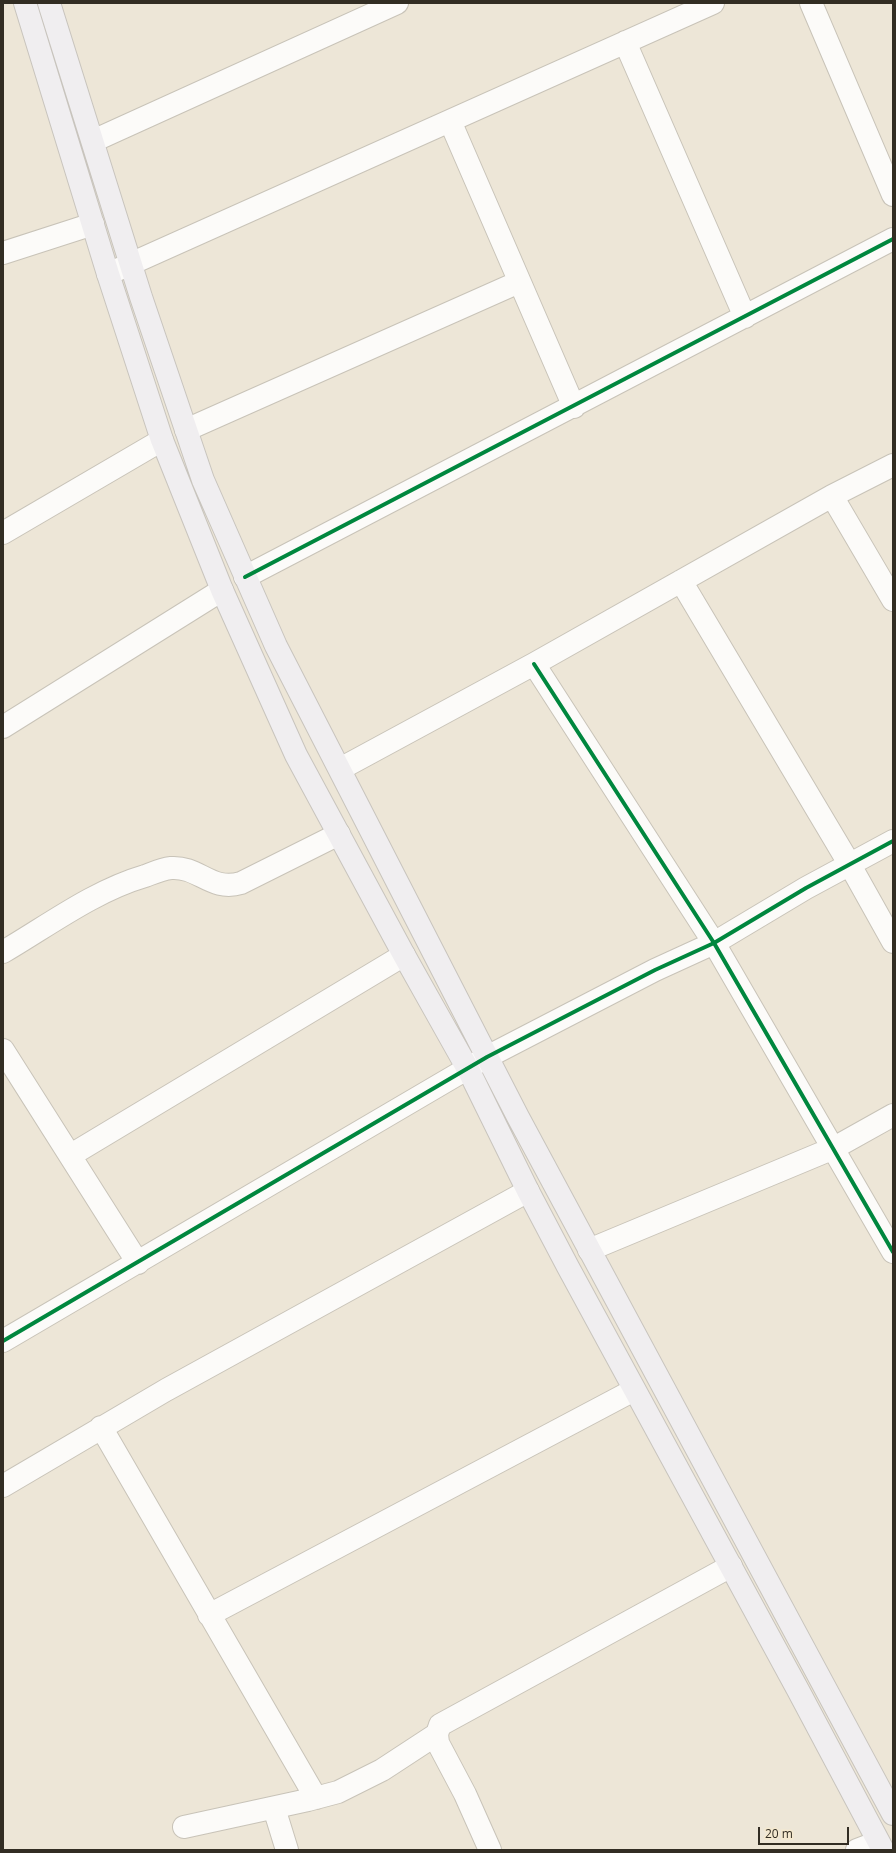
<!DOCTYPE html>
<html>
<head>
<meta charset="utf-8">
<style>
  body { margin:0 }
  #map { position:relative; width:896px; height:1853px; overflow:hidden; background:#ede6d7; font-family:"Open Sans",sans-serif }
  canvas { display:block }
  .frame { position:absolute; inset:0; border:4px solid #322d23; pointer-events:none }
  .scale { position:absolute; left:758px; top:1827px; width:91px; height:18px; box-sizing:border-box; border:2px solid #322d23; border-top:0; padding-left:5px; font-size:12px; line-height:14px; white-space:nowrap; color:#322d23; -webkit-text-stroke:3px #f5e9cf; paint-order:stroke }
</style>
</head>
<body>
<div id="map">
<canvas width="896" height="1853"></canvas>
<div class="frame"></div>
<div class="scale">20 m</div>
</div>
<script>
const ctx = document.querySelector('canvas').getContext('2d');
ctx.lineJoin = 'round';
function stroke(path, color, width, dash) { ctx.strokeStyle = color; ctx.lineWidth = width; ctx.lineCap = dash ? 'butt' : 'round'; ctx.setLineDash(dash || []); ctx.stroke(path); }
const minor = new Path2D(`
  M811 3 893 195
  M625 42 745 317
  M450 121 574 407
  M93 141 397 3
  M3 253 93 224
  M108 274 713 3
  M186 430 519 282
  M832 496 893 600
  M3 533 162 440
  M245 577 893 239
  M681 581 850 865 893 942
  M534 664 714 943 893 1252
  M3 727 222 590
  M340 769 534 664 832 496 893 465
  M3 952C49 925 94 891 145 876 153 873 162 869 171 868 199 866 211 892 241 883L339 834
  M3 1050 138 1263
  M71 1155 404 955
  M589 1250 834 1148 893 1115
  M3 1341 487 1057 655 970 714 943 806 888 893 841
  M101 1427 316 1798
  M3 1486 166 1390 528 1191
  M209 1615 634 1390
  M274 1808 287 1850
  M184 1827 308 1800 338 1792 382 1770 437 1734
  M490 1850 465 1794 438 1743 437 1734 440 1725 731 1566
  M857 1850 878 1842`);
const major = new Path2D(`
  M25 3 108 274 162 440 222 590 296 755 404 955 468 1069 528 1191 568 1267 798 1690 883 1850
  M49 3 141 297 203 480 276 646 518 1117 893 1814`);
stroke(minor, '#c8c3b8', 24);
stroke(major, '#c8c4bd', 24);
stroke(minor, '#fcfbf9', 22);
stroke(major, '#f0eef0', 22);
stroke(new Path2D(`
  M245 577 893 239
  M534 664 714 943 893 1252
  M3 1341 487 1057 655 970 714 943 806 888 893 841`), '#00873e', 4);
</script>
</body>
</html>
